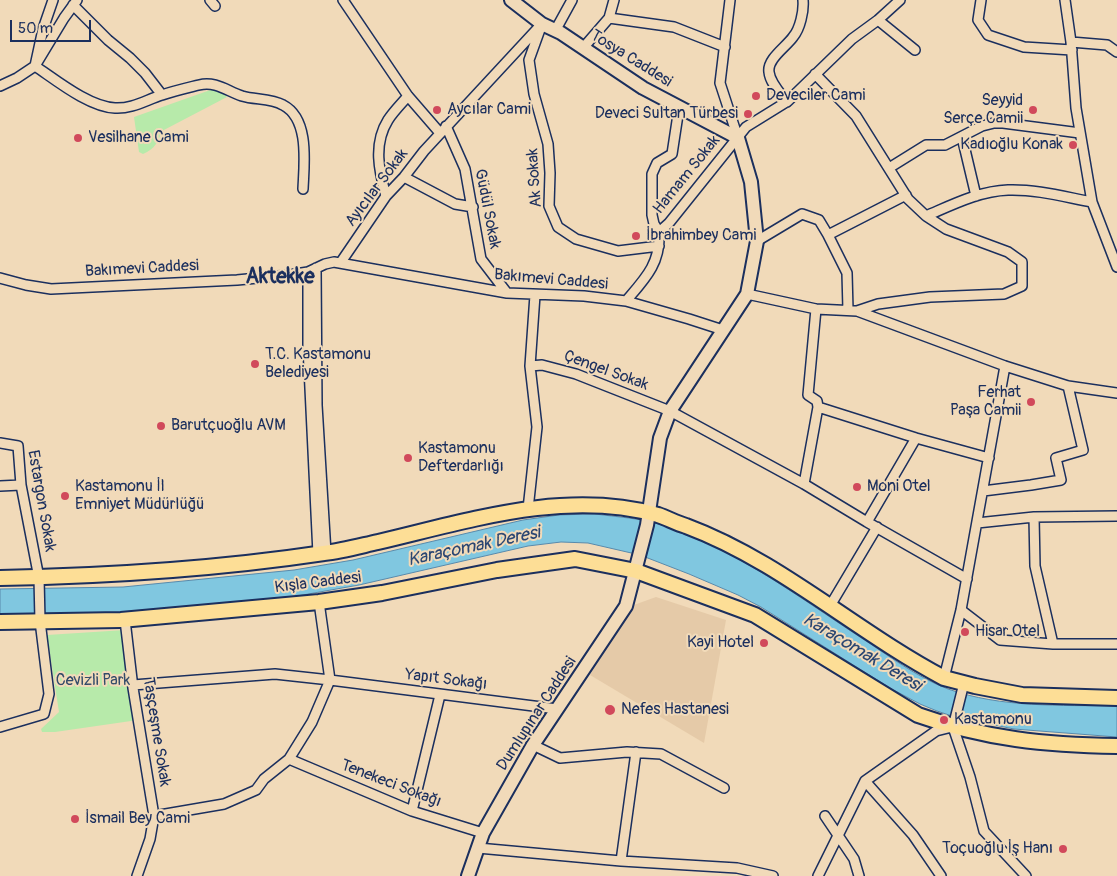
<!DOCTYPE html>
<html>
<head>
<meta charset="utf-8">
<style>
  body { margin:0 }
  #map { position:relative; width:1117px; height:876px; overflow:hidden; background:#f1dab9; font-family:Pangolin,sans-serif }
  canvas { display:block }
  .scale { position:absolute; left:10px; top:20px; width:81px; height:22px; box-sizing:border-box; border:2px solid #1b2f5e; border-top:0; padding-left:6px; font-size:15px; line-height:18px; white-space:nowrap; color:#1b2f5e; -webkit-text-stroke:4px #f1dab9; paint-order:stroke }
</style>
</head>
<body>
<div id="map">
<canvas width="1117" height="876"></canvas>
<div class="scale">50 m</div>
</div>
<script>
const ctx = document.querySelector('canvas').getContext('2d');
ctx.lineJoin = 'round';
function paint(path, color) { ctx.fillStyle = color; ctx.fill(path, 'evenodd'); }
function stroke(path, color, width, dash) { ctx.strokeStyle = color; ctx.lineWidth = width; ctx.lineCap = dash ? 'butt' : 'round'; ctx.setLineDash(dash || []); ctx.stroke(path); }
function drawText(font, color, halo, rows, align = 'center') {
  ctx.font = font + ' Pangolin,sans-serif'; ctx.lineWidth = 4; ctx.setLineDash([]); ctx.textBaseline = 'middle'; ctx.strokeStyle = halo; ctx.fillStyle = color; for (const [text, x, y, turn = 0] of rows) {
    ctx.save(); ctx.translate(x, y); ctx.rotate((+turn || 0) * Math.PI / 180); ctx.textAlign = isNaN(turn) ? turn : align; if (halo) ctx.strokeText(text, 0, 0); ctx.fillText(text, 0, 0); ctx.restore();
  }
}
paint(new Path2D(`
  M656 597 726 620 704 743 590 675 631 606Z`), '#e5caa8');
paint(new Path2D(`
  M216 88 222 91 227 97 162 131C158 142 155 149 143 154L139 152 134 117Z
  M125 630 138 720 55 732H42L41 729 59 712 47 635Z`), '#b7eaaa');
const water = new Path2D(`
  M595 514C617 517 640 518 662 525 734 548 797 596 860 637 888 655 916 677 948 689 1001 708 1061 705 1117 706V737L1014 729 955 717 937 711 920 704 890 688 761 607 738 595 689 574 640 555 588 543 561 542 528 546 359 585 297 596 125 613 0 615V589L123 587 294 570 353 560 523 520 559 515Z`);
paint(water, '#80c7e0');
stroke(water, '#588aac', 1);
const minor = new Path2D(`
  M53 0 43 29 35 66C56 80 89 107 115 108 132 109 146 100 162 95 174 91 187 88 199 85 216 81 227 91 242 96 255 100 271 98 283 105 310 119 304 164 303 189
  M210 0 215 6
  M343 0 408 96 440 133
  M730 0 720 83 738 138
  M981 0 978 20 988 35 1024 47 1072 50
  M1065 0 1071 42 1076 108 1092 202 1117 267
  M73 5 108 40 130 58 145 73 162 95
  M609 18 674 27 725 47
  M878 20 915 50
  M542 24 529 60 534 94 548 144 550 173 549 206 558 227 576 239 618 251 659 246
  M555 31 572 0
  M1071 42 1107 45 1117 52
  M583 48 609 18 614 0
  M815 74 856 116 908 199 926 216C952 205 979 191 1008 190 1036 189 1065 197 1092 202
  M0 86 17 78 35 66 64 18 77 0
  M787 102C781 94 770 83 769 72 767 59 786 47 793 37 800 29 804 11 803 0
  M446 126 465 169 481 259 507 293
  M962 137 976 196
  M889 168 926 145H945L982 126 994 123H1003L1080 133
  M404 177 455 204 473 207
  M386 196C379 171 373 144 388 120 393 112 401 104 408 96
  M659 232 669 223 746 127 788 101 852 39 878 20 900 0
  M828 235 906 195
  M757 241 802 214 819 220 828 235 847 273 848 310
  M341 262 386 196 404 177 424 151 538 28
  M316 268 317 405 326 553
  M308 272V347L318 554
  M0 278 26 285 51 289 237 280 289 275 308 272 325 264 334 262 507 293 584 296 626 301 689 319 723 330
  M747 294 816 309 857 311 1005 366 1068 386 1117 393
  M626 301C645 279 661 263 659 232L654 224 652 215V174L657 163 672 154 679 108
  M857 311 878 304 930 297 1004 294 1022 286V262L1008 252 946 229 926 216
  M530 366 542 365 576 374 670 411 804 484 867 522 967 579
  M818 407 916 438 989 458
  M0 443 18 446 21 485 39 578 40 621 49 694 44 714 0 727
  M804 484 818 407 817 401 808 395 816 309
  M0 486 21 485
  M983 491 1031 485 1061 480 1056 458 1083 450 1068 386
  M528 509 537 427 530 366 535 295
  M1034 517 1035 566 1053 644
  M867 522 916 438
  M977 523 1034 517 1117 516
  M830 606 877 527
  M961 610 1000 640 1053 644H1117
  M125 620 133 688 154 816 150 839 137 876
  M944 678 961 610 1005 366
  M964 683 953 727 970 777 984 831 1026 876
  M133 685 275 674 330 680 557 709
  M533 745 560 758 627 752 661 754 724 788
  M289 759 412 811 483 833
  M865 781 913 835 941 876
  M412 811 440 695
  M154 816 224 804 256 790 264 779 289 759 312 722 330 680 319 602
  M825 816 854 859 859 876
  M478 848 621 861 737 868 773 876
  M621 861 636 752
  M818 876 865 781 936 731 952 727`);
const secondary = new Path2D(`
  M468 876 483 833 533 745 626 606 647 525 660 438 670 411 747 294 757 241 751 182 738 138 643 88 561 33 542 24 511 0`);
const primary = new Path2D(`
  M0 578C108 576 217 569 324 553 342 551 360 546 378 542 468 521 565 489 658 515 667 518 676 523 686 526 780 561 855 631 944 678L975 686 1022 695 1117 698
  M0 622 121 620 319 602 382 593 497 570 575 559 636 571 755 615 918 715C985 739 1046 745 1117 746`);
stroke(minor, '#1b2f5e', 12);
stroke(secondary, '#1b2f5e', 16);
stroke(primary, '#1b2f5e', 18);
stroke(minor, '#f1dab9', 9);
stroke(secondary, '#f1dab9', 12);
stroke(primary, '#fdde96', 14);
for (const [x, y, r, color] of [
  [756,96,5,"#d1495b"],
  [437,110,5,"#d1495b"],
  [1033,110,5,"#d1495b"],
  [748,114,5,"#d1495b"],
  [78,138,5,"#d1495b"],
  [1073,145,5,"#d1495b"],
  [636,236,5,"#d1495b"],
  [255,364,5,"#d1495b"],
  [1031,402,5,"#d1495b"],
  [161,426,5,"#d1495b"],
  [408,458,5,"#d1495b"],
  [857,487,5,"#d1495b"],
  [65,496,5,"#d1495b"],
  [965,632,5,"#d1495b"],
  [764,643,5,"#d1495b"],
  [610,710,6,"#d1495b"],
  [944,720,5,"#d1495b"],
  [75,819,5,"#d1495b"],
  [1063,849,5,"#d1495b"]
]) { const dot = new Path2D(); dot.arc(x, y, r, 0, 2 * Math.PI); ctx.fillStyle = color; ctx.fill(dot); stroke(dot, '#f1dab9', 2); }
drawText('16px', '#1b2f5e', '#f1dab9', [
  ["Tosya Caddesi",631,59,32],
  ["Hamam Sokak",687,175,-51],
  ["Ak Sokak",535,178,-94],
  ["Ayıcılar Sokak",377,188,-53],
  ["Güdül Sokak",487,209,79],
  ["Bakımevi Caddesi",142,269,-3],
  ["Bakımevi Caddesi",551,280,5],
  ["Çengel Sokak",606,371,20],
  ["Estargon Sokak",41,501,80],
  ["Kışla Caddesi",318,583,-7],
  ["Yapıt Sokağı",446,680,7],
  ["Dumlupınar Caddesi",537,714,-57],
  ["Taşçeşme Sokak",156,732,81],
  ["Tenekeci Sokağı",391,784,21]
]);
drawText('16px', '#1b2f5e', '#f1dab9', [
  ["Deveciler Cami",766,96],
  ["Seyyid",1023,101,"right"],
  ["Serçe Camii",1023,119,"right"],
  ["Aycılar Cami",447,110],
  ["Deveci Sultan Türbesi",738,114,"right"],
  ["Vesilhane Cami",88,138],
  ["Kadıoğlu Konak",1063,145,"right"],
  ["İbrahimbey Cami",646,236],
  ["T.C. Kastamonu",265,355],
  ["Belediyesi",265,373],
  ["Ferhat",1021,393,"right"],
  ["Paşa Camii",1021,411,"right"],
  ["Barutçuoğlu AVM",171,426],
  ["Kastamonu",418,449],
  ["Defterdarlığı",418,467],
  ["Kastamonu İl",75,487],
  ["Emniyet Müdürlüğü",75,505],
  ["Moni Otel",867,487],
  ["Hisar Otel",975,632],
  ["Kayi Hotel",754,643,"right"],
  ["Nefes Hastanesi",621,710],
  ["Kastamonu",954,720],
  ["İsmail Bey Cami",85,819],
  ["Toçuoğlu İş Hanı",1053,849,"right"]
], 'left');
drawText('16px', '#324b69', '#f1dab9', [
  ["Cevizli Park",93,681]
]);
drawText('italic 18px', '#2a4672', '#f1dab9', [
  ["Karaçomak Deresi",474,547,-12],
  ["Karaçomak Deresi",862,653,31]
]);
drawText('bold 21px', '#1b2f5e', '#f1dab9', [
  ["Aktekke",280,278]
]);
</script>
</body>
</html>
